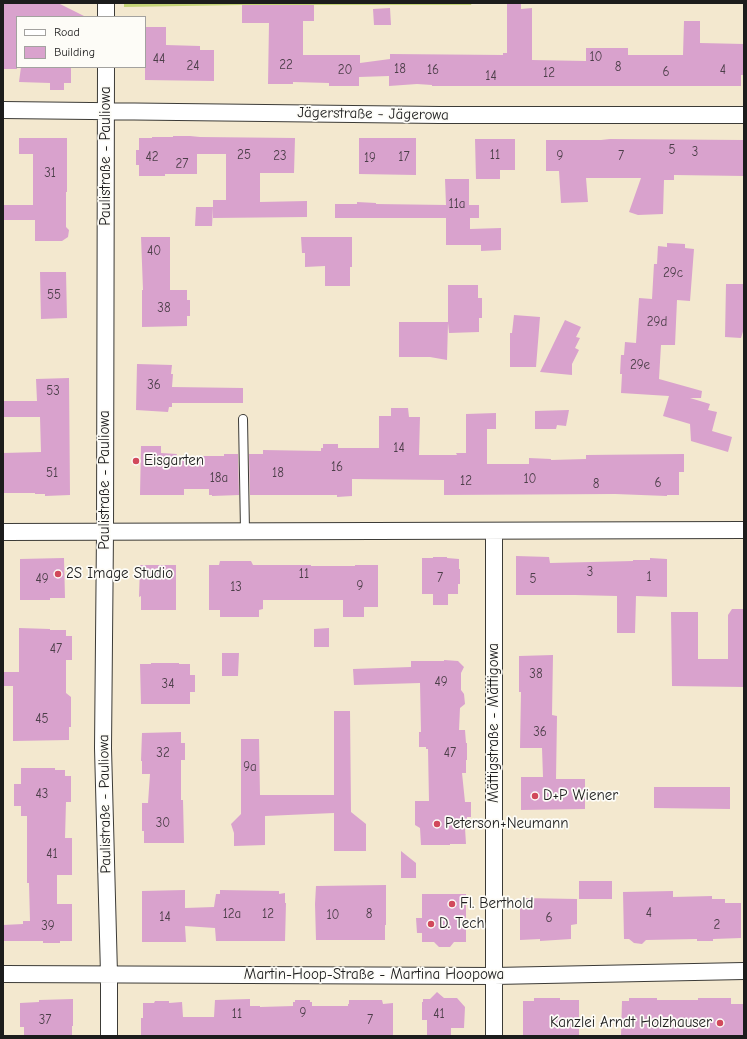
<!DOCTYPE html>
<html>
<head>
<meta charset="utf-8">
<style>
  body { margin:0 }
  #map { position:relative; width:747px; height:1039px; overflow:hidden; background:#f3e8cf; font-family:"Comic Neue",sans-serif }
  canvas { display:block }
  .frame { position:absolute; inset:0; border:4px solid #1c1c1c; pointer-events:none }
  .legend { position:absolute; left:16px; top:16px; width:130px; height:52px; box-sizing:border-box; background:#fdfcf7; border:1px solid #a3a29f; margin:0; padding:5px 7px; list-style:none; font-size:12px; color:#1c1c1c }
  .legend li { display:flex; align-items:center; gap:8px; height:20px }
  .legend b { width:20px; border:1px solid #a3a29f }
</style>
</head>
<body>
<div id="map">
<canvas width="747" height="1039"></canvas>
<div class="frame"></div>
<ul class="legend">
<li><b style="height:5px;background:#fff"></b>Road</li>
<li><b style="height:11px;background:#d9a2cd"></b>Building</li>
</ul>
</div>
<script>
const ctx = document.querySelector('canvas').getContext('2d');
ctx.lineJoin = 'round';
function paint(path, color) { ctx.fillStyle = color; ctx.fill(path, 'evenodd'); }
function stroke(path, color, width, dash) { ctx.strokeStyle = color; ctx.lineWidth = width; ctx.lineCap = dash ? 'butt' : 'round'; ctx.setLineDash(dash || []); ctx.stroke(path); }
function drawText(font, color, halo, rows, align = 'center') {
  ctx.font = font + ' "Comic Neue",sans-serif'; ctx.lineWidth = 3.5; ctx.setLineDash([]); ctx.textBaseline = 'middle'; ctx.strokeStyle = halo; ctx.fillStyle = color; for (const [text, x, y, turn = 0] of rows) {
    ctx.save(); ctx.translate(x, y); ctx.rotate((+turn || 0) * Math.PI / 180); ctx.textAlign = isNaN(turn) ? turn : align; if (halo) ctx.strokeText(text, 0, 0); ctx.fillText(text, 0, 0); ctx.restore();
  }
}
paint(new Path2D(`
  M124 3H472L471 5H242L124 7Z`), '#c4d375');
paint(new Path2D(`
  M3 3H58L86 17H17V69H3Z
  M507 3H521V9L532 8V60L586 61V48H628V55H683L684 21H700V43L744 44V75H741V86H432V85L417 84 389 86V76L359 77V86H329V83L293 82V84H268L269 23H242V5H314V21H303V55H360V63L390 59V54L503 55V53H507Z
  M390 8 391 25H374L373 9Z
  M145 27H166V45L200 46V50H214V81L145 80Z
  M21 67H71V83H64V90H50V83L19 82Z
  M173 136H190L200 137 295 138 294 173H260V202L307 201V217L213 218V200H226V154H197V174H165V176H139V165H136V150H139V138H152V137H173Z
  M19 138H67V192H66V227L69 230 68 237 62 241H35V220H3V205H33V154H19Z
  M359 138H416V175L359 174Z
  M475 139H515V170H500V179H476Z
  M610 139 744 140V176L674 175V180H664L663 214 638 215 629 212 641 178H586L588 202 561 203 559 171H546V140H601Z
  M445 179H469V205H479V218H470V229L501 228V250L481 251V245H446V218H335V204H357V202L376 203V204L446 205Z
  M196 207H213L212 226H195Z
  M141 237H170V290H187V300H190V316H187V326L142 327V290H143Z
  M301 237H352V267H350V286H325V266L305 267V253H302Z
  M667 243 685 244V248L694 249 690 301 677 300 675 345H661L659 379 702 391 701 398H690L710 404 708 410 717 412 712 431 732 437 728 452 691 441 690 424 663 416 669 396 621 393 622 374H620L621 355H624L625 342 636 343 639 298 652 299 654 264H657L658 246 667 247Z
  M40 272H66L67 318 41 319Z
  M726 284H744V328L741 338 725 337Z
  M448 285H478V298H482V318H479V332L449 333 448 323 447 360 430 357H399V322H448Z
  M514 315 540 317 536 367H510V333H512Z
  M565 320 581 327 576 337 580 338 575 348 579 350 572 364V375L540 372Z
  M137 364 172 365 171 374H173L172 387 243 388V403H172V407H169L168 412 136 410Z
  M69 378 70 495 45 496V494H35V493H3V453L41 452 40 417H3V401H37L36 379Z
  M391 408H408L409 417H420L419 455H457L456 453H466V414L496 413V429H487V464H529V458L551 459V460L586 459V455L684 454V472H679V495H667V496L615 494 444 495V480L352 479V496L337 497V495H250L249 454H263V450L321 451V448H323V444H338V448H379V416H391Z
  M569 410 566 426 557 425 556 429H535V411Z
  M141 446H161V453L177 454 176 456H224V454H238L239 495 212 496V495H209V489H184V495H140Z
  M516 556 549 557 550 563 633 561V560H650V558L667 559V597L636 596 635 633H617V596L575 595H516Z
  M433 557H447V558L459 559V569H460V584H458V594H448V605H433V594H422V558H433Z
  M64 558 65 598H50V600H20V559Z
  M220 561H251L253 565H311V566H355V565H378V607H364V617H343V600H263V609L259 610V617H220V610H209V565H219Z
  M140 565H176V610H141V596L139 597Z
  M732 609H744V687L672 686 671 612H698V659H728V615Z
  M19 628 50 629V630H66V636H72V660H66V693L71 697V727H69V740L13 741V686H3V672H19Z
  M329 628V647H314V629Z
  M222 653H239L238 676H222Z
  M553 655 552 715 557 716 556 779H585V809L521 810V777H543L542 748H520L521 692H519V656Z
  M444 660 458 661 464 667 461 673V690L464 694 465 704 460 708 459 730H465L466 743H467V760H466V773H462L465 802H471V817H467V828H465L466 844H450V845H421L420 828 415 825V801H429L428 749H426V747H419V732H421L420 683 354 685 353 669 411 667V661H444Z
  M151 663H179V664H190V675H195V692H190V704H141L140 664H151Z
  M334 711H350L351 812 366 824V851H334V813L265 816V845L234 846V833L231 824 241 814V739H259L260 795H334Z
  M181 732V743H185V760H181V800H183L184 843H144V831H142V803H148L150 774H142V761H141L142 733Z
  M21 768H55V770H65V776H71V802H66L65 838H72V875H57V904H72V941H60V943H43V941H3V925L23 924V921H30L29 883H27V816H21V806H14V784H21Z
  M654 787H730V809L654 808Z
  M401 851 416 863V878H401Z
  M579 881H612V899H579Z
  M386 885V925H385V940H316L315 904 316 886Z
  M185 890V908L214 907 216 894H220V890L279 891V894L285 893V903H286L285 941H216L215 928 185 926 186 942H142V891Z
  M673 891V897L712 896V899H725V903H741V938L713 939V941H697V939L646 940 642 944 634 943 629 939H624L623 892Z
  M422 894H466V942H454L450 947H439L434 942H422V933H417L416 918H422Z
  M522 898 577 899V924L571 925V939L540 941V939L520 940V902H522Z
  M437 992 444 998H457L465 1007 464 1028H451V1036H427V1020H422V1002H423V999H430Z
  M534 998H560V1000H579V1036H523V1001H534Z
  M629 998H657V1000H698V998H731V1004H744V1036H621L622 1001H629Z
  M73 999V1026H72V1036H24V1027H20V1003L39 1002V1000Z
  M250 999V1006H260V1007L293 1006V1002H295V1000H310V1002H312V1006H348V1004H349V1000H382L383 1004 393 1003V1036H215V1035H186V1036H141V1018H143V1003H154L155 1001H169V1003L182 1002 183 1017H214L215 1000Z`), '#d9a2cd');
const service = new Path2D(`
  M243 419 245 531`);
const minor = new Path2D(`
  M106 3V17
  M106 67 105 532 103 748 109 974V1036
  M3 110 440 115H744
  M494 531V1036
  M3 532 744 530
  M3 974 494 976 744 971`);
stroke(service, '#3c3b37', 10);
stroke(minor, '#3c3b37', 18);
stroke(service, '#fff', 8);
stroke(minor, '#fff', 16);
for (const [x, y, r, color] of [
  [136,461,4,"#d1495b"],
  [58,574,4,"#d1495b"],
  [535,796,4,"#d1495b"],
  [437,824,4,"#d1495b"],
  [452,904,4,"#d1495b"],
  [431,924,4,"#d1495b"],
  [720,1023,4,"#d1495b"]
]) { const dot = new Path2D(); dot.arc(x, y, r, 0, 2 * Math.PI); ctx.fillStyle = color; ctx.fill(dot); stroke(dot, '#fdfcf7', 1.5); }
drawText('13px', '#4b3e48', null, [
  ["10",596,57],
  ["44",159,59],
  ["22",286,65],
  ["24",193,66],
  ["8",618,67],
  ["18",400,69],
  ["20",345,70],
  ["16",433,70],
  ["4",723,70],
  ["6",666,72],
  ["12",549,73],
  ["14",491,76],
  ["5",672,150],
  ["3",695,152],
  ["25",244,155],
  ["11",495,155],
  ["23",280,156],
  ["9",560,156],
  ["7",621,156],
  ["42",152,157],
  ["17",404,157],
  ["19",370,158],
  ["27",182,164],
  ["31",50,173],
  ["11a",457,204],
  ["40",154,251],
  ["29c",673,273],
  ["55",54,295],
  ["38",164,308],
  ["29d",657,322],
  ["29e",640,365],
  ["36",154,385],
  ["53",53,391],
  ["14",399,448],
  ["16",337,467],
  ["51",52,473],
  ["18",278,473],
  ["18a",219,478],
  ["10",530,479],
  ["12",466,481],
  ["6",658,483],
  ["8",596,484],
  ["3",590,572],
  ["11",304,574],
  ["1",649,577],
  ["7",440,578],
  ["49",42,579],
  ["5",533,579],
  ["9",360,586],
  ["13",236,587],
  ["47",56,649],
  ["38",536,674],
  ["49",441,682],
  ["34",168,684],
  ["45",42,719],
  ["36",540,732],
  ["32",163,753],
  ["47",450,753],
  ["9a",250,767],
  ["43",42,794],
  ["30",163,823],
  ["41",52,854],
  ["4",649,913],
  ["12a",232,914],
  ["12",268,914],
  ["8",369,914],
  ["10",333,915],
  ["14",165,917],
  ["6",549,918],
  ["2",717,925],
  ["39",48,926],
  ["9",303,1013],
  ["11",237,1014],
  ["41",439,1014],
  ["37",45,1020],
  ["7",370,1020]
]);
drawText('15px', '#1c1c1c', '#fdfcf7', [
  ["Jägerstraße - Jägerowa",373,114,1],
  ["Paulistraße - Pauliowa",106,156,-90],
  ["Paulistraße - Pauliowa",105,480,-90],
  ["Mättigstraße - Mättigowa",494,723,-90],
  ["Paulistraße - Pauliowa",105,804,-91],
  ["Martin-Hoop-Straße - Martina Hoopowa",374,975]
]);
drawText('15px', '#1c1c1c', '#fdfcf7', [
  ["Eisgarten",144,461],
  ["2S Image Studio",66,574],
  ["D+P Wiener",543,796],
  ["Peterson+Neumann",445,824],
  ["Fl. Berthold",460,904],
  ["D. Tech",439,924],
  ["Kanzlei Arndt Holzhauser",712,1023,"right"]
], 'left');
</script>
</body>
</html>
